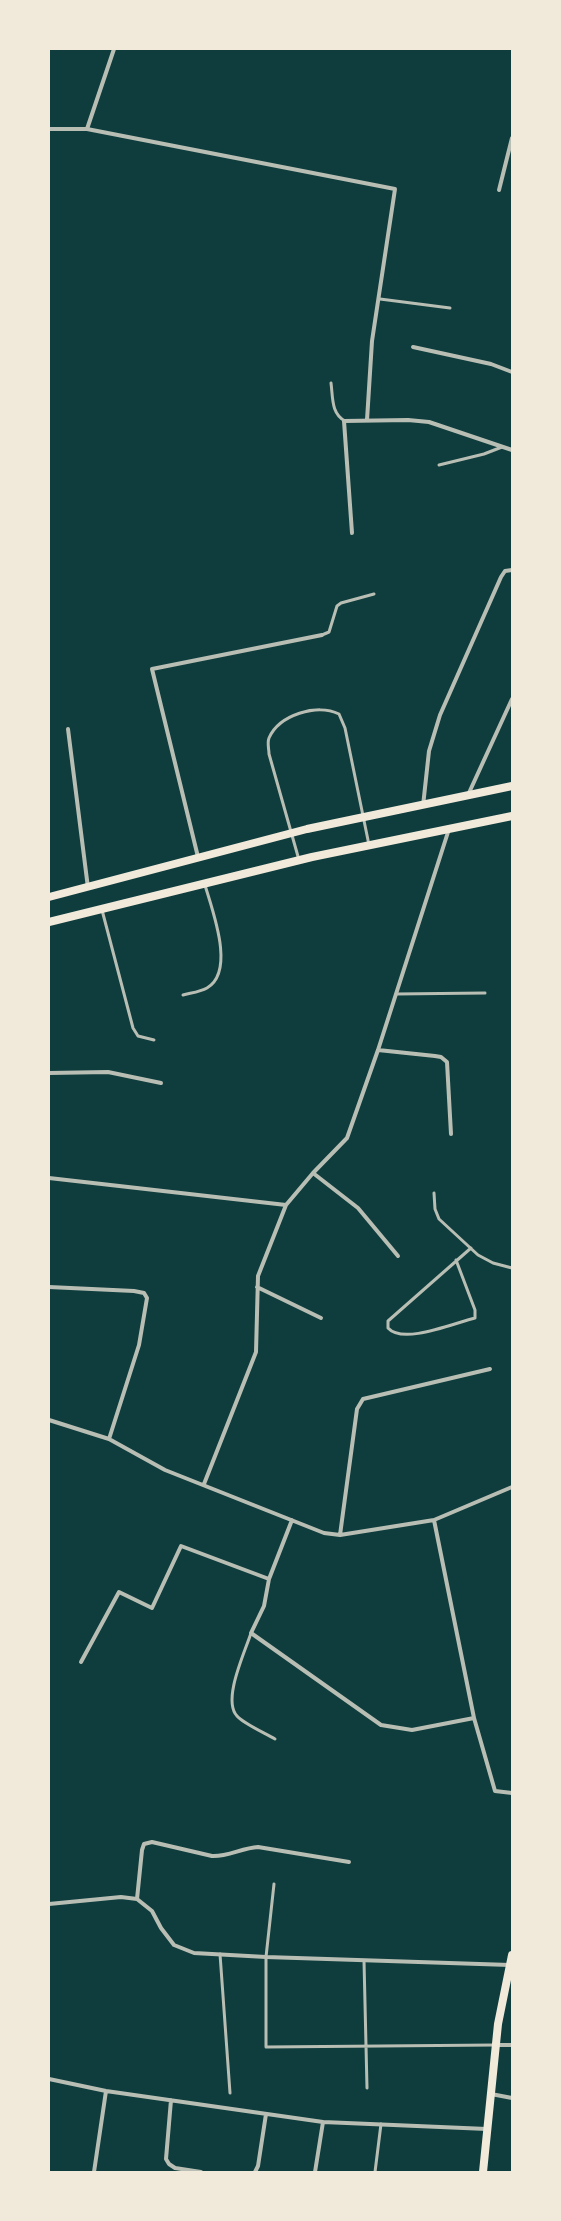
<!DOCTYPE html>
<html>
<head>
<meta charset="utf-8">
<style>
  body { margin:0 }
  #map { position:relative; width:561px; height:2221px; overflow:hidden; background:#0f3d3e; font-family:Ubuntu,sans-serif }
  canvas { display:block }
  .frame { position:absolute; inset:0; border:50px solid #f1e9da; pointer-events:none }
</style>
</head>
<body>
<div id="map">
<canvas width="561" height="2221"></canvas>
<div class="frame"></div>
</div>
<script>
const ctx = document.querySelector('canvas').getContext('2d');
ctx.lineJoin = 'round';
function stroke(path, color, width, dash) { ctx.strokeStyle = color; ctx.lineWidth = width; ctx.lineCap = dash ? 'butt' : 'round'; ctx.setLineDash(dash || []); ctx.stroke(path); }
stroke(new Path2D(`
  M380 299 450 308
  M331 383C333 398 331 413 345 421
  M439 465 484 454 502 447
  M322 635 329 632 337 606 341 603 374 594
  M299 860 269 754C269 749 267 743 269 738 279 715 317 703 339 714L345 728 369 845
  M102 910 133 1028 138 1036 154 1040
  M396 994 485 993
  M183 995C190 993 200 992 207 988 236 971 212 910 205 885
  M434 1193 435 1209 439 1219 478 1255 493 1263 512 1268
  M456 1260 475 1310V1318C454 1323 403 1345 388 1328V1321L471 1248
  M251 1633C245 1652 222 1700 237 1716 244 1724 265 1733 275 1739
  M274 1884 266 1957V2047L495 2045
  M220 1954 230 2093
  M364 1961 367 2088
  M375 2172 381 2124`), '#b8beb3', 3);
stroke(new Path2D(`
  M114 49 87 129 395 189 372 341 367 420
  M49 129H87
  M499 190 512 138
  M413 347 491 364 512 372
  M352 533 344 421 408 420 429 422 512 450
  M68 729 88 888
  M468 795 512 699
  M423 806 429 751 440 715 501 577 505 571 512 570
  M198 857 152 669 322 635
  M378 1050 435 1056 441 1057 447 1062 451 1134
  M49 1073 108 1072 161 1083
  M313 1173 358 1208 398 1256
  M49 1178 286 1205
  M49 1287 134 1291 144 1293 147 1298 139 1345 109 1439
  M257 1287 321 1318
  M49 1420 109 1439 165 1470 324 1533 340 1535 434 1520 512 1487
  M204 1484 256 1352 258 1276 286 1205 313 1173 347 1138 378 1050 449 829
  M292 1520 269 1579 264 1606 251 1633 381 1725 412 1730 474 1718
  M434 1520 474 1718 495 1791 512 1793
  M340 1535 357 1409 363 1399 490 1369
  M81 1662 119 1592 152 1608 181 1546 269 1579
  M137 1899 142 1850 144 1844 152 1842 212 1856C227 1857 242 1848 258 1847L349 1862
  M49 1904 121 1897 137 1899 152 1911 161 1928 174 1945 194 1953 266 1957 510 1965
  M495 2045H512
  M49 2079 106 2091 323 2122 487 2129
  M491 2094 512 2098
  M171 2100 166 2159 169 2164 175 2168 201 2172
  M94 2172 106 2091
  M255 2172 258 2166 266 2114
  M315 2172 323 2122`), '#b8beb3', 4);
stroke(new Path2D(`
  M49 897 307 829 512 786
  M49 922 312 857 512 816
  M483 2172 498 2024 512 1955`), '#f1e9da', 8);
</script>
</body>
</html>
